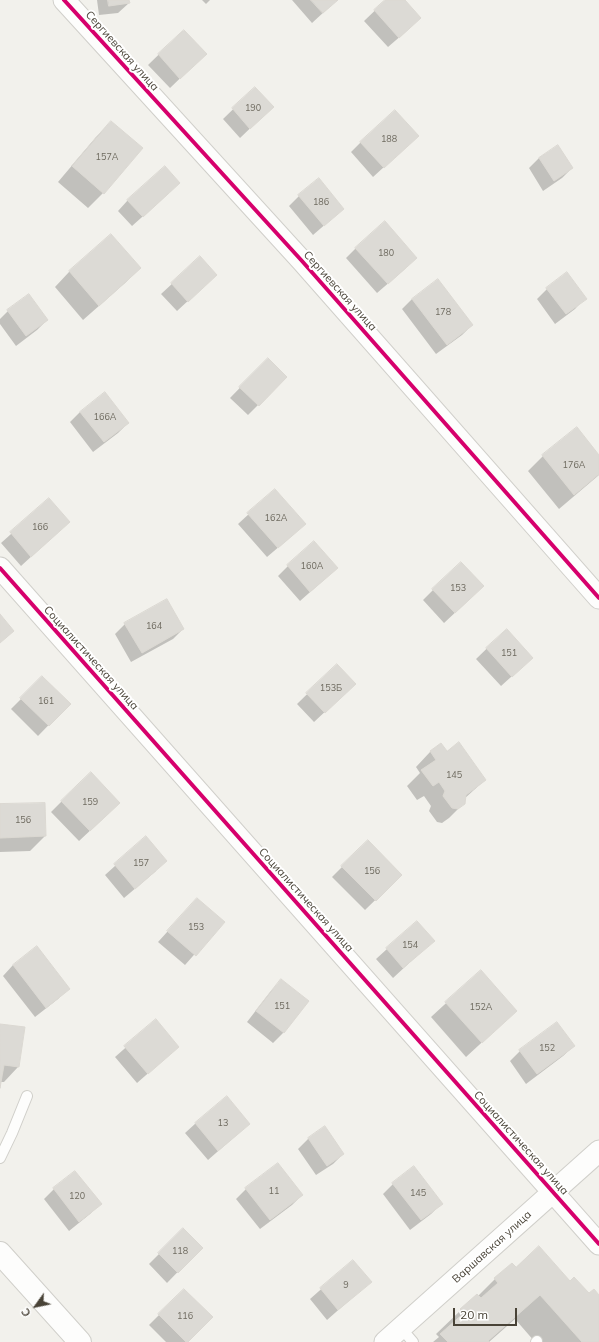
<!DOCTYPE html>
<html>
<head>
<meta charset="utf-8">
<style>
  body { margin:0 }
  #map { position:relative; width:599px; height:1342px; overflow:hidden; background:#f2f1ec; font-family:Mulish,sans-serif }
  canvas { display:block }
  .north { position:absolute; left:16px; top:1286px; width:40px; height:40px; -webkit-text-stroke:3px #fff; paint-order:stroke; rotate:237deg; font-size:11px; font-weight:700; line-height:16px; text-align:center; color:#494337 }
  .north::after { content:''; display:block; margin:auto; width:14px; height:18px; background:#494337; clip-path:polygon(50% 0,100% 100%,50% 72%,0 100%) }
  .scale { position:absolute; left:453px; top:1308px; width:64px; height:18px; box-sizing:border-box; border:2px solid #494337; border-top:0; padding-left:5px; font-size:12px; line-height:14px; white-space:nowrap; color:#494337; -webkit-text-stroke:3px #fff; paint-order:stroke }
</style>
</head>
<body>
<div id="map">
<canvas width="599" height="1342"></canvas>
<div class="north">С</div>
<div class="scale">20 m</div>
</div>
<script>
const ctx = document.querySelector('canvas').getContext('2d');
ctx.lineJoin = 'round';
function paint(path, color) { ctx.fillStyle = color; ctx.fill(path, 'evenodd'); }
function stroke(path, color, width, dash) { ctx.strokeStyle = color; ctx.lineWidth = width; ctx.lineCap = dash ? 'butt' : 'round'; ctx.setLineDash(dash || []); ctx.stroke(path); }
function drawText(font, color, halo, rows, align = 'center') {
  ctx.font = font + ' Mulish,sans-serif'; ctx.lineWidth = 4; ctx.setLineDash([]); ctx.textBaseline = 'middle'; ctx.strokeStyle = halo; ctx.fillStyle = color; for (const [text, x, y, turn = 0] of rows) {
    ctx.save(); ctx.translate(x, y); ctx.rotate((+turn || 0) * Math.PI / 180); ctx.textAlign = isNaN(turn) ? turn : align; if (halo) ctx.strokeText(text, 0, 0); ctx.fillText(text, 0, 0); ctx.restore();
  }
}
paint(new Path2D(`
  M97 0H128L129 3 118 13 99 15Z
  M202 0H210L206 4Z
  M292 0H337L312 23Z
  M386 0H404L410 28 388 47 364 21Z
  M183 31 195 64 170 88 148 65Z
  M255 88 262 117 240 138 223 119Z
  M111 122 103 193 88 208 58 182 96 137Z
  M361 142 407 146 373 177 351 152Z
  M558 146 572 168 562 178 543 191 529 168 539 158Z
  M169 193 132 226 118 211 128 200Z
  M299 196 343 209 313 235 289 206Z
  M111 235 140 268 125 283 83 320 55 287 69 272Z
  M356 248 406 268 377 293 346 258Z
  M200 258 216 275 177 311 161 294Z
  M547 289 585 298 575 309 555 324 537 299Z
  M412 299 472 325 462 335 436 354 402 309Z
  M8 311 47 320 37 330 16 346 0 324V319Z
  M268 359 286 377 248 415 230 398Z
  M80 412 128 423 118 433 93 452 70 422Z
  M576 429 599 456V475L559 509 528 471 543 456Z
  M275 490 294 534 267 557 238 524Z
  M49 500 69 522 21 566 1 543Z
  M288 566 326 578 300 601 278 576Z
  M433 590 473 596 444 623 423 600Z
  M125 624 183 629 173 639 131 662 115 634Z
  M506 630 521 668 501 686 476 659Z
  M337 665 344 694 314 722 297 704Z
  M42 678 69 704 38 736 11 709Z
  M441 744 447 752 485 780 464 799V803L449 818 442 823 437 822 429 811 431 806 424 796 417 800 407 786 420 773 416 767 430 752Z
  M62 801 109 813 79 841 51 812Z
  M0 805 45 836 30 851 0 852Z
  M146 838 156 871 124 898 105 875Z
  M368 841 401 875 365 910 332 877Z
  M197 899 223 922 185 965 158 942Z
  M433 941 393 978 376 959 387 949Z
  M13 965 68 989 58 999 35 1017 3 976Z
  M481 971 516 1011 466 1057 431 1017Z
  M281 981 308 1002 283 1033 273 1043 247 1022 271 991Z
  M156 1021 178 1047 137 1083 115 1057Z
  M0 1025 24 1028 18 1067 4 1082H0Z
  M574 1046 563 1056 526 1084 510 1061 520 1051Z
  M196 1123 249 1124 208 1160 185 1133Z
  M324 1128 343 1154 333 1164 316 1175 298 1149 308 1139Z
  M393 1184 442 1203 431 1214 410 1230 383 1194Z
  M54 1189 100 1204 90 1214 69 1231 44 1199Z
  M246 1189 302 1195 292 1205 260 1229 236 1199Z
  M183 1230 201 1248 167 1283 149 1264Z
  M353 1261 370 1282 327 1320 310 1299Z
  M516 1269 570 1282 589 1295 599 1296V1342H535L515 1319 489 1342H433L439 1337 436 1334 461 1310 477 1295 478 1296 495 1279Z
  M184 1290 187 1342H166L149 1325Z`), '#0003');
const building = new Path2D(`
  M108 0H129L130 3 109 6Z
  M311 0H338L323 13Z
  M385 0H405L421 18 399 38 374 10Z
  M184 30 207 54 180 79 158 54Z
  M255 87 274 107 250 129 232 108Z
  M395 110 419 136 384 168 360 142Z
  M111 121 143 148 104 194 72 166Z
  M558 145 573 168 554 181 539 158Z
  M165 166 180 183 143 217 127 200Z
  M319 178 344 209 324 226 298 195Z
  M385 221 417 258 388 284 355 248Z
  M111 234 141 268 99 306 69 271Z
  M200 256 217 275 188 302 171 283Z
  M567 272 587 299 566 314 546 288Z
  M438 279 473 325 447 345 412 299Z
  M29 294 48 320 26 336 7 310Z
  M268 358 287 377 259 406 239 387Z
  M105 392 129 423 104 442 80 412Z
  M577 427 599 455V474L574 495 542 455Z
  M275 489 306 524 278 548 247 513Z
  M49 498 70 522 31 557 10 532Z
  M314 541 338 568 310 592 287 565Z
  M461 562 484 586 455 613 432 589Z
  M167 599 184 629 142 653 124 623Z
  M0 614 14 631 0 643Z
  M507 629 533 658 512 677 486 648Z
  M337 664 356 684 325 713 306 693Z
  M42 676 71 704 49 726 20 698Z
  M459 742 486 780 466 795 465 804 458 809 452 808 443 796 445 791 439 782 433 786 421 770 436 760 430 751 441 743 447 751Z
  M91 772 120 803 90 831 61 801Z
  M45 803 46 836 0 838V804Z
  M146 836 167 861 135 889 114 864Z
  M368 840 402 875 376 901 341 866Z
  M197 898 225 922 196 956 167 931Z
  M417 921 435 941 403 968 386 948Z
  M37 946 70 989 46 1008 13 965Z
  M481 970 517 1011 482 1043 445 1002Z
  M281 979 309 1001 284 1033 256 1011Z
  M156 1019 179 1047 148 1074 124 1046Z
  M557 1022 575 1046 537 1074 519 1050Z
  M0 1024 25 1027 19 1067 4 1065 0 1088Z
  M227 1096 250 1124 218 1151 195 1123Z
  M325 1126 344 1154 327 1166 308 1138Z
  M278 1163 303 1195 270 1220 245 1188Z
  M414 1166 443 1204 421 1220 392 1183Z
  M75 1171 102 1204 79 1222 53 1188Z
  M183 1228 203 1248 178 1273 158 1253Z
  M539 1246 570 1281 574 1277 589 1293 594 1289 599 1295V1342H582L540 1295 488 1341 489 1342H448L440 1334 464 1313 460 1309 477 1294 481 1298 498 1283 494 1278 512 1263 516 1267Z
  M353 1260 372 1282 338 1310 320 1288Z
  M184 1289 213 1317 188 1342H186L158 1314Z`);
paint(building, '#dcdad5');
stroke(building, '#dbd8d2', 1);
const service = new Path2D(`
  M0 1158 12 1133 27 1096
  M401 1328 413 1342
  M536 1342 537 1341`);
const minor = new Path2D(`
  M64 0 302 261 599 598
  M0 568 599 1244
  M385 1342 599 1151`);
const tertiary = new Path2D(`
  M0 1253 80 1342`);
stroke(service, '#d0cfca', 12);
stroke(minor, '#d0cfca', 23);
stroke(tertiary, '#d0cfca', 24);
stroke(service, '#fdfdfc', 10);
stroke(minor, '#fdfdfc', 21);
stroke(tertiary, '#fdfdfc', 22);
stroke(new Path2D(`
  M64 0 302 261 599 598
  M0 568 599 1244`), '#d6006c', 4);
drawText('9px', '#6e6a5f', null, [
  ["190",253,108],
  ["188",389,139],
  ["157А",107,157],
  ["186",321,202],
  ["180",386,253],
  ["178",443,312],
  ["166А",105,417],
  ["176А",574,465],
  ["162А",276,518],
  ["166",40,527],
  ["160А",312,566],
  ["153",458,588],
  ["164",154,626],
  ["151",509,653],
  ["153Б",331,688],
  ["161",46,701],
  ["145",454,775],
  ["159",90,802],
  ["156",23,820],
  ["157",141,863],
  ["156",372,871],
  ["153",196,927],
  ["154",410,945],
  ["151",282,1006],
  ["152А",481,1007],
  ["152",547,1048],
  ["13",223,1123],
  ["11",274,1191],
  ["145",418,1193],
  ["120",77,1196],
  ["118",180,1251],
  ["9",346,1285],
  ["116",185,1316]
]);
drawText('11px', '#494337', '#fff', [
  ["Сергиевская улица",122,51,48],
  ["Сергиевская улица",340,291,48],
  ["Социалистическая улица",91,658,48],
  ["Социалистическая улица",306,900,48],
  ["Социалистическая улица",521,1143,48],
  ["Варшавская улица",492,1247,-42]
]);
</script>
</body>
</html>
